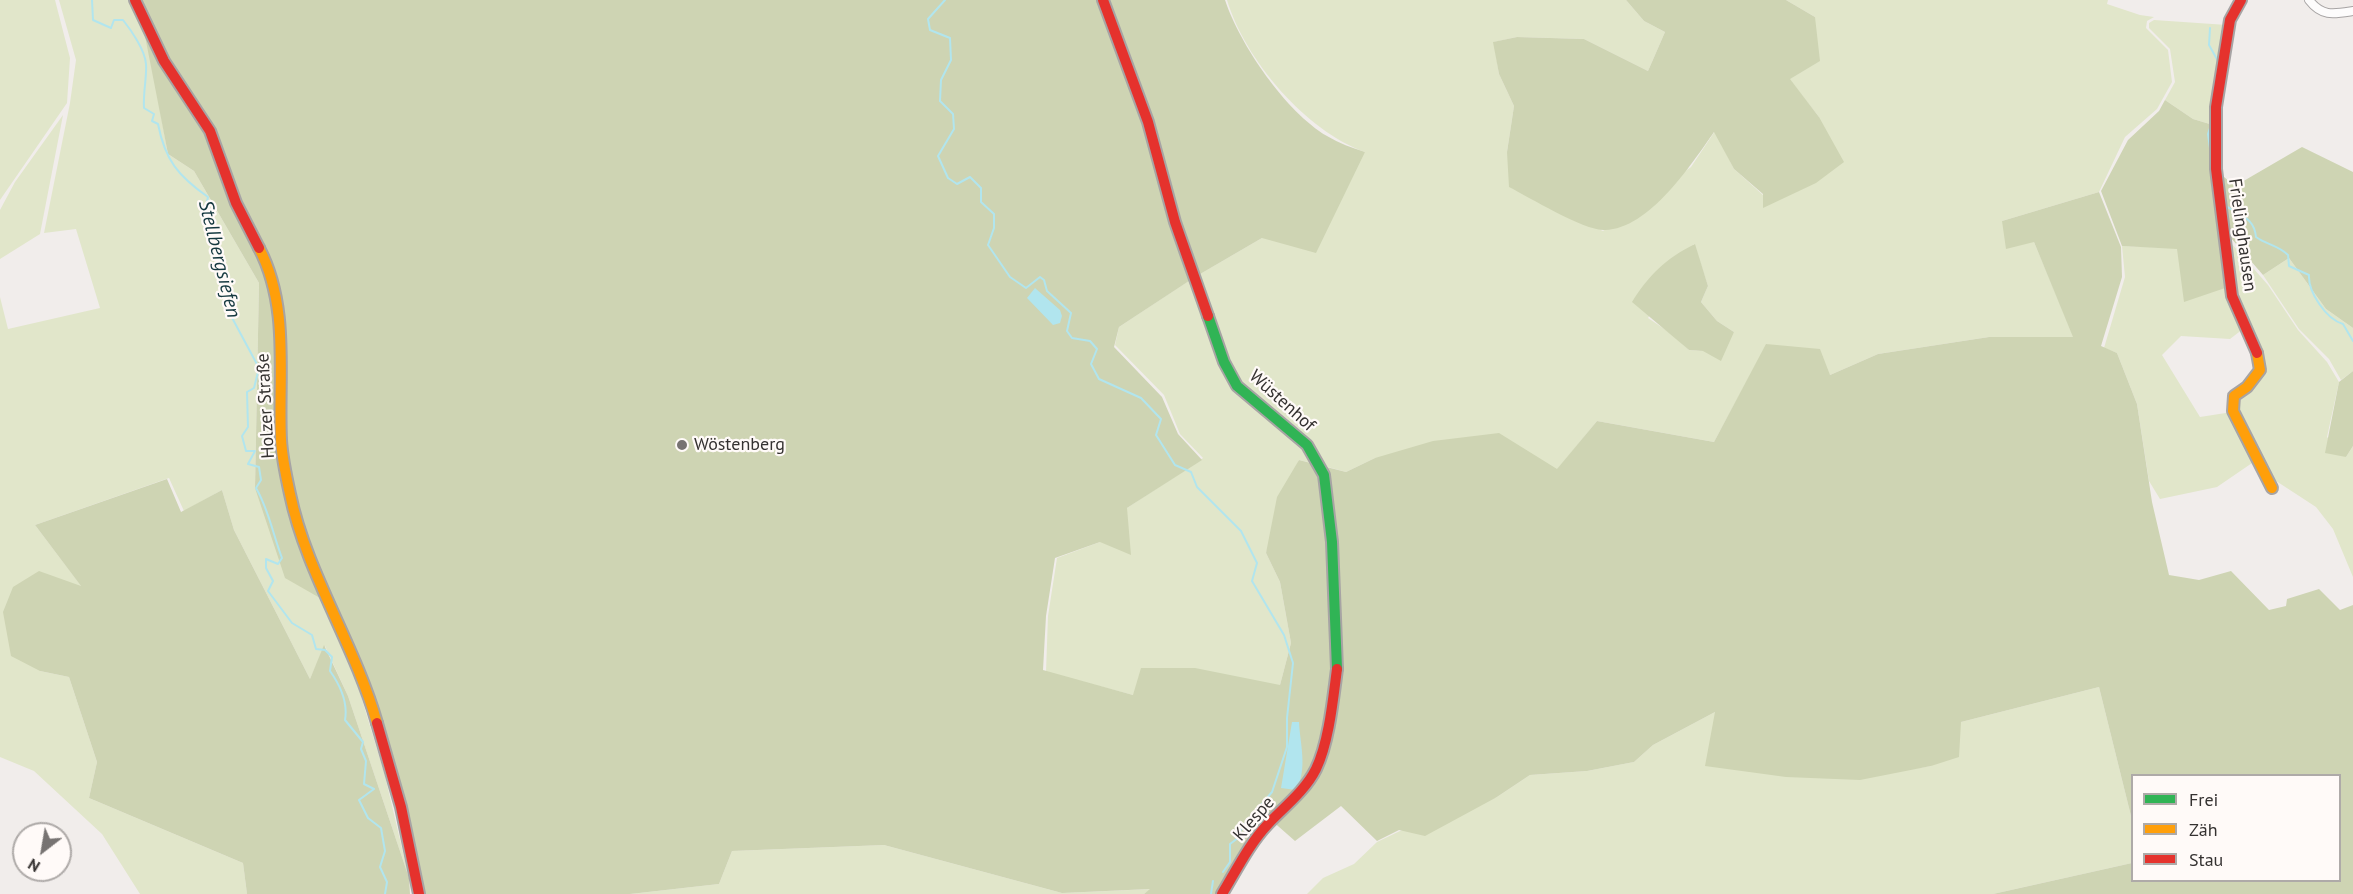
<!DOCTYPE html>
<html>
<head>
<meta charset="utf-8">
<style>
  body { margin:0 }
  #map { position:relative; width:2353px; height:894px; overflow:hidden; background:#f1edeb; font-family:"PT Sans",sans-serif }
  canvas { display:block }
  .legend { position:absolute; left:2131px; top:774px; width:210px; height:108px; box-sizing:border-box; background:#fffaf8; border:2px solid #aeaaa8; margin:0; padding:8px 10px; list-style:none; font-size:18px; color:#353231 }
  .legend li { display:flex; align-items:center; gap:12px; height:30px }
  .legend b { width:30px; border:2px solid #aeaaa8 }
  .north { position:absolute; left:12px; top:822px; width:60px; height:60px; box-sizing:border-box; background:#fffaf8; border:2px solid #aeaaa8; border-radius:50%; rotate:211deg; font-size:16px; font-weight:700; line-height:24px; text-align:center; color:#353231 }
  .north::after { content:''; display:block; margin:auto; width:21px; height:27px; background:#777372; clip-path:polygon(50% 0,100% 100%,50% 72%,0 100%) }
</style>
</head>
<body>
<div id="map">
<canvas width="2353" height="894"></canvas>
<ul class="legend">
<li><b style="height:8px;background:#30b455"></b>Frei</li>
<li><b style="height:8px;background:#ff9f0a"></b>Zäh</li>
<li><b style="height:8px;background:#e5322d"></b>Stau</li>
</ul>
<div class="north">N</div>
</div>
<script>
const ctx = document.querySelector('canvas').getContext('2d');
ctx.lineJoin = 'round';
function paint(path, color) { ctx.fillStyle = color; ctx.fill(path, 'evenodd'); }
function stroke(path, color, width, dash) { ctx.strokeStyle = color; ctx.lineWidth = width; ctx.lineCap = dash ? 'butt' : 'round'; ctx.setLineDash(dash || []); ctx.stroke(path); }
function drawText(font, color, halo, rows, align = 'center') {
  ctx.font = font + ' "PT Sans",sans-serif'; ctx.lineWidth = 4.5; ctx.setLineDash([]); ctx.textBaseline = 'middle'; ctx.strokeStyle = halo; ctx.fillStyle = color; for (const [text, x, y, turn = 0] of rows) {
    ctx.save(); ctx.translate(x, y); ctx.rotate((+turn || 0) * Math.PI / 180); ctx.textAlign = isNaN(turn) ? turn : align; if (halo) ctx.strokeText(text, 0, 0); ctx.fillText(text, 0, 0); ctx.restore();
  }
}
paint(new Path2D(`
  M0 0H55L70 58 67 103 0 200Z
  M59 0H130L147 37 168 154 194 171 259 283 255 488 330 604 349 656 385 776 409 878 348 696 325 646 310 679 234 530 222 490 184 511 169 478 35 525 82 587 40 671 69 677 97 762 89 798 243 863 247 894H140L102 834 34 771 0 757V297L8 329 100 308 76 229 44 233 70 103 76 60Z
  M1227 0H1626L1644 21 1665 32 1648 71 1584 39 1517 37 1494 42 1499 74 1514 106 1507 152 1540 203 1603 231 1691 167 1715 131 1734 169 1763 195V207L1819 117 1789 79 1815 17 1786 0H2108L2107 4 2140 15 2154 17 2147 21 2146 28 2168 50 2172 82 2157 109 2125 137 2099 192 2002 221 2034 242 2074 337H1989L1878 354 1830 375 1767 344 1714 442 1597 421 1557 470 1532 455 1375 458 1346 472 1324 466 1301 431 1254 395 1236 377 1224 355 1200 274 1262 238 1365 152C1306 131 1245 60 1227 0ZM1694 244 1708 286 1701 302 1717 321 1734 332 1703 351 1689 350 1672 334 1648 318Z
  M2154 20 2227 25 2213 125 2193 119 2165 100 2175 82 2170 49 2149 28V23Z
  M63 115 40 234 0 259V210L15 182Z
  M2223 234 2268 285 2298 330 2327 362 2339 382 2327 437 2346 457 2353 446V577L2333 529 2316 507 2270 477 2236 411 2237 396 2261 372 2237 295Z
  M2122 246 2177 248 2231 286 2243 329 2230 339 2181 336 2162 355 2200 417 2232 412 2255 461 2217 487 2160 499 2149 481 2137 404 2117 353 2104 348 2125 277Z
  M2289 258 2326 309 2353 328V371L2341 380 2329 359 2299 329 2263 275Z
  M1196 276 1234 378 1320 465 1299 460 1266 553 1280 582 1291 643 1280 685 1133 695 1046 672 1048 616 1057 558 1100 542 1127 508 1203 458 1180 434 1164 395 1115 345 1119 327Z
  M2099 687 2132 820V863L1993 894H1307L1323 878 1354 864 1377 842 1400 831 1497 797 1530 775 1587 771 1634 762 1653 745 1715 712 1900 771 1931 766 1961 722Z
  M884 845 1062 893 1152 889 1144 894H630L719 884 732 851Z`), '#e1e6ca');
paint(new Path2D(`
  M138 0H1225C1240 45 1286 112 1327 136 1339 143 1352 148 1365 152L1316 253 1262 238 1195 277 1119 327 1114 347 1162 397 1178 434 1202 460 1127 508 1131 555 1100 542 1055 558 1046 616 1043 670 1133 695 1141 668H1195L1280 685 1291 643 1280 582 1266 553 1277 497 1299 460 1346 472 1375 458 1433 441 1499 433 1557 469 1597 421 1714 442 1766 344 1820 349 1830 375 1878 354 1989 337H2073L2034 242 2006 249 2002 221 2099 192 2121 247 2122 277 2101 346 2117 353 2137 404 2152 502 2169 575 2199 580 2231 571 2269 610 2286 606 2287 599 2319 589 2340 610 2353 605V894H1993L2132 863V880H2340V776H2132V820L2099 687 1961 722 1959 757 1931 766 1860 780 1786 777 1705 766 1715 712 1653 745 1634 762 1587 771 1530 775 1497 797 1425 836 1399 830 1377 841 1341 806 1295 841 1270 819 1217 894H1144L1150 889 1062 893 884 845 732 851 719 884 630 894H416L391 779 334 606 285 578 255 488 259 283 194 171 168 154Z
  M1626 0H1786L1815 17 1820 61 1790 79 1819 117 1844 162 1816 183 1763 208V194L1734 169 1714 132C1691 165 1649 229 1605 230 1584 231 1529 197 1509 187L1507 152 1514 106 1499 74 1493 42 1517 37 1584 39 1648 71 1665 32 1644 21Z
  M2165 100 2193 119 2213 125 2231 286 2184 302 2177 249 2122 246 2101 191 2128 140 2159 111Z
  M2302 147 2353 172V328L2326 309 2289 258 2263 275 2224 230 2218 172 2235 186Z
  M1695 244 1708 286 1701 302 1717 321 1734 332 1721 361 1703 351 1689 350 1632 302C1649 275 1666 258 1695 244Z
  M2353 371V446L2346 457 2325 453 2339 382Z
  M167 479 181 512 222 490 234 530 310 679 324 645 348 696 409 878 410 894H247L243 863 89 798 97 762 69 677 40 671 11 656 3 612 13 587 39 571 81 586 35 525Z`), '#ced4b3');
paint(new Path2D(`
  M1035 288 1060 310 1062 316 1060 323 1053 325 1027 298Z
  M1292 722H1299C1300 744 1308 769 1296 790L1281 788Z`), '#b1e5ee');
stroke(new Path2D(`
  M92 0 93 20 111 28 114 20H123C131 30 145 50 146 64 147 77 143 92 144 108L154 114 152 121 158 124C165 160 178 176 208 197L204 216 209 219 227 284 230 314 259 368 254 388 247 392 248 427 242 436 246 451H255L248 464 259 467 261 480 256 488C269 510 273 535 282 558L278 564 266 559V568L273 581 268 591 292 623 312 635 316 649 325 650 332 657 330 671C340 685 348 703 345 720L363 742 361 749 366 761 364 784 374 789 359 800 368 818 381 828 385 851 380 867 387 882 385 894
  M945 0 928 19 930 30 950 38 951 60 941 80 940 101 953 114 954 129 938 156 948 178 957 184 970 177 981 188V202L994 214V228L988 245 1010 277 1026 288 1040 277 1044 280 1047 291 1071 313 1067 331 1072 338 1090 341 1097 349 1091 364 1099 379 1141 398 1161 419 1156 435 1175 465 1191 472 1197 487 1241 531 1257 563 1252 581 1284 635 1293 663 1287 718V747L1272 792 1241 829 1238 838 1230 844V862L1223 872
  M2210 28 2209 45 2218 61 2217 69
  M2211 155 2208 134 2211 125
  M2212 181 2213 190
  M2225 205C2238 216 2254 216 2256 237 2267 245 2278 245 2288 255L2289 266 2309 275C2308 292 2326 319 2343 324L2353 341
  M1211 894 1213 881`), '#b1e5ee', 2);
const street = new Path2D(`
  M2309 0C2322 17 2334 14 2353 11`);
const fast = new Path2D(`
  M1208 316 1224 362 1237 386 1307 445 1324 475 1332 542 1337 669`);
const slow = new Path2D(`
  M259 248C290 307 278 376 281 440 282 457 286 476 290 494 306 572 355 645 377 723
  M2257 353 2260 370 2247 387 2234 396 2233 411 2272 488`);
const jam = new Path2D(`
  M135 0 164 61 210 131 236 203 259 248
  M1103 0 1148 122 1175 222 1208 316
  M2241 0 2230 20 2216 107V169L2232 296 2257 353
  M377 723 401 807 419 894
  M1222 894C1236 871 1249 844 1268 824 1284 807 1305 791 1316 769 1329 742 1333 699 1337 669`);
stroke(street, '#a7a4a4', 10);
stroke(fast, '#a7a4a4', 14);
stroke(slow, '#a7a4a4', 14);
stroke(jam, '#a7a4a4', 14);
stroke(street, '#fdfcfc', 8);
stroke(fast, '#30b455', 10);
stroke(slow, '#ff9f0a', 10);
stroke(jam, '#e5322d', 10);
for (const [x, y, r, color] of [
  [682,445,6,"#777372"]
]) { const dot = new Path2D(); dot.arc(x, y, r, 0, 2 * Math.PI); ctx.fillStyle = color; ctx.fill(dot); stroke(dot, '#fffaf8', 2); }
drawText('18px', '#353231', '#fffaf8', [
  ["Frielinghausen",2242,235,82],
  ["Wüstenhof",1282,401,42],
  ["Holzer Straße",266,406,-93],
  ["Klespe",1254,819,-49]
]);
drawText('18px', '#353231', '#fffaf8', [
  ["Wöstenberg",694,445]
], 'left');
drawText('italic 20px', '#14383f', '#fffaf8', [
  ["Stellbergsiefen",219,259,76]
]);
</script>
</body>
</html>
